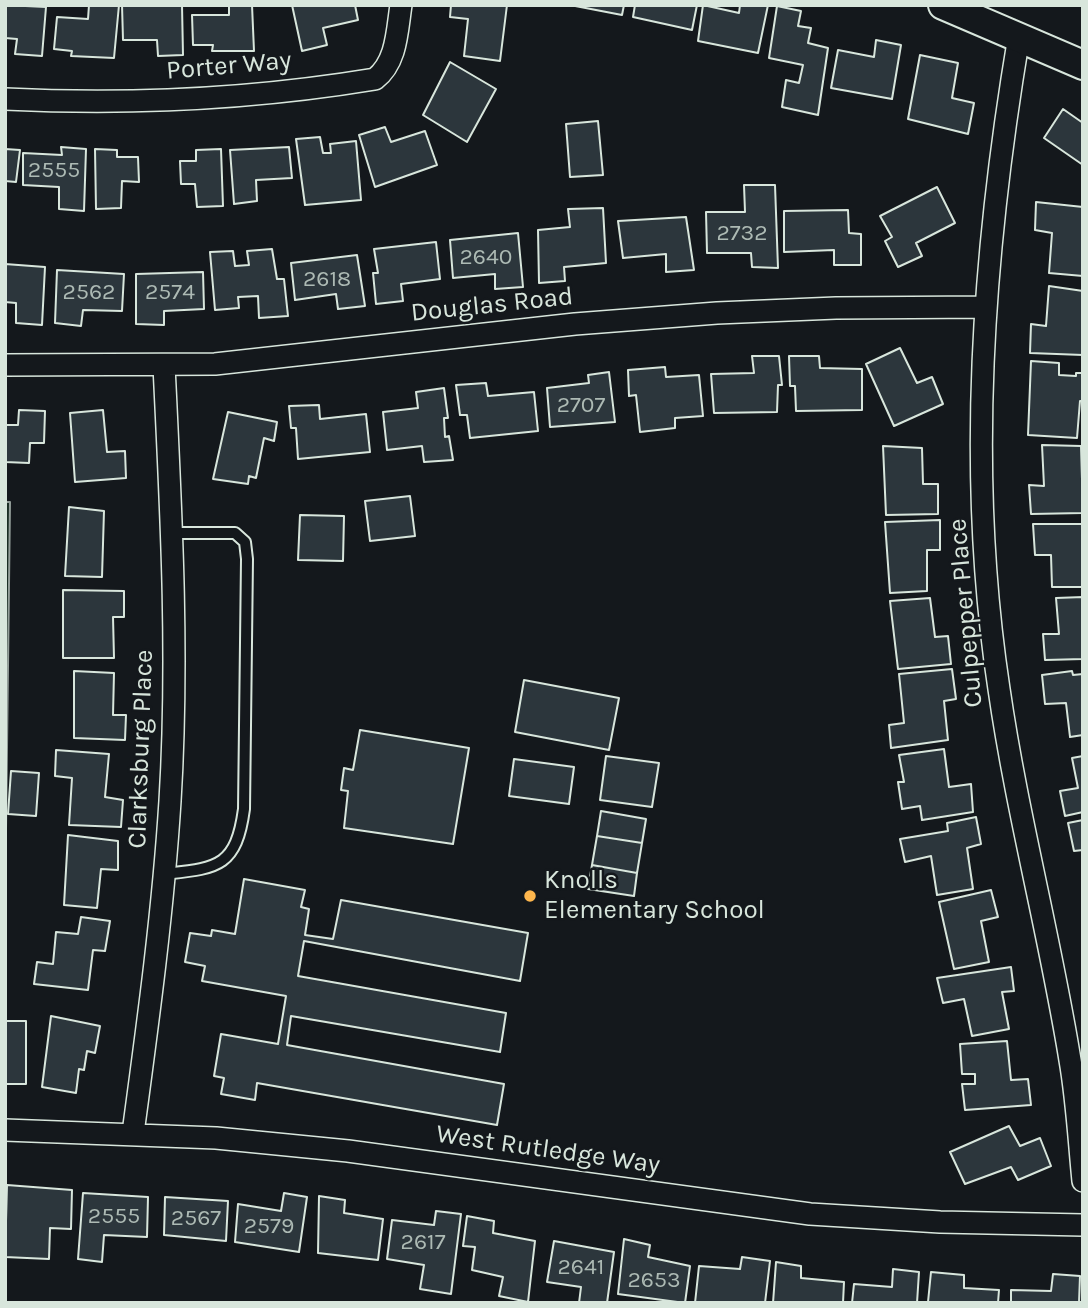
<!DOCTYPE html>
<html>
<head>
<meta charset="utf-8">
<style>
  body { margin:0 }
  #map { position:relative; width:1088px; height:1308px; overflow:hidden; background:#14181c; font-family:Karla,sans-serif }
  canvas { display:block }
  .frame { position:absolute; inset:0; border:7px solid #d8e6dc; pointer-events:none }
</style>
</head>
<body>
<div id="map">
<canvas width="1088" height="1308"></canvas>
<div class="frame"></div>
</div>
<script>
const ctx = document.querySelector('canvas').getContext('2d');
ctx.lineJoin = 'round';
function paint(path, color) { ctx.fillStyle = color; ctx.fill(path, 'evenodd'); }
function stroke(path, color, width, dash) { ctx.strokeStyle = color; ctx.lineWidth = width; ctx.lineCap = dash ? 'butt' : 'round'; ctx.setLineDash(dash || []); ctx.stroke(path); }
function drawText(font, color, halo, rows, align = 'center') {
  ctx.font = font + ' Karla,sans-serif'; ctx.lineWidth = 5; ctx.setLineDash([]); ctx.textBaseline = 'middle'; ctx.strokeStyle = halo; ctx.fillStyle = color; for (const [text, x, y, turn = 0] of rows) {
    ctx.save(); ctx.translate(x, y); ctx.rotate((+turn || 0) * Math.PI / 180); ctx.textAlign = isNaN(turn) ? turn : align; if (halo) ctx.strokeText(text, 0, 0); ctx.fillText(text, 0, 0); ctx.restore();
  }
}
const green = new Path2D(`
  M5 502H10L5 911Z`);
paint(green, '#1a2d24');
stroke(green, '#939e99', 2);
const building = new Path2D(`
  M5 5 46 7 42 56 15 54 17 39 5 38Z
  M89 5H119L114 58 71 56 72 51 54 49 57 17 88 19Z
  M122 5H182L183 55 158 56 157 40H123Z
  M229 5H252L254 51H212L213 45H193L192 15H229Z
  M292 5H355L358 20 323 28 327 45 302 51Z
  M451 5H507L500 61 464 56 468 19 450 17Z
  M570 5H624L622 15Z
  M635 5H697L692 30 633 17Z
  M703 5 739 13 740 5H768L758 53 698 41Z
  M777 6 801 11 798 26 811 28 808 43 828 48 818 115 782 107 786 80 799 83 803 65 769 58Z
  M876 40 901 45 892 99 831 88 838 50 874 57Z
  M920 55 958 63 952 98 974 103 968 134 908 119Z
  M450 62 496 89 467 142 423 115Z
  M1063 109 1083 123V165L1044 138Z
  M598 121 603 175 570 177 566 124Z
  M385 127 391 142 425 131 437 165 375 187 359 135Z
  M320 137 323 153H331L330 144 356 141 361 200 305 205 296 139Z
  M61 147 86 149 84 211 59 209V187L23 185V153L62 155Z
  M289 147 292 178 256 180 257 201 234 204 230 150Z
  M5 149 20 150 16 182 5 181Z
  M95 149 117 150V157H138L139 182 122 181 121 208 96 209Z
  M221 149 223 206 197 207 195 184H181L180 161H196V150Z
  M744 185H775L778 268 752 267 751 253H707L706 212H745Z
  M937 187 955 223 916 243 922 256 898 267 885 241 892 237 880 216Z
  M1036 202 1083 207V276L1049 273 1052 233 1035 230Z
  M603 208 606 263 564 267 565 281 539 283 538 230 570 227 568 209Z
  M848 210 849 233 861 234V265H834V250L784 252V211Z
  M686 217 694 270 666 272V254L623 258 618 221Z
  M518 233 523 287 495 289V274L453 278 450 240Z
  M436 242 440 279 401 284 403 301 376 304 373 273H378L374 249Z
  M272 249 277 279H284L288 316 259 318 258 296 238 297 239 308 215 310 210 252 233 251 235 266 249 265 247 251Z
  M357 255 365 306 338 309 336 294 295 300 291 263Z
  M5 264 45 267 42 325 16 323V303L5 302Z
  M57 270 124 274 122 311 83 310 81 326 55 323Z
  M203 272 204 309 164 311V325L136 324V274Z
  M1049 286 1083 291V355L1030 353 1031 324 1046 326Z
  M900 348 917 383 932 377 943 404 894 426 866 364Z
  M752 356H779L782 385H778L777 412 714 413 711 374 754 373Z
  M789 356H819L820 368 862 369V410L796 411 795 386H790Z
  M1031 361 1059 363V375L1076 376V373H1083V401H1080L1077 438 1028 435Z
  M665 367 666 377 699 375 703 416 675 418V428L640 432 636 395 629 396 628 370Z
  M609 372 615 422 550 427 547 388 589 383 588 375Z
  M486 383 488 396 534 392 538 431 470 438 467 415H460L456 385Z
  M444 388 448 418H444L445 437 449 436 453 460 424 462 422 446 387 450 383 412 418 408 416 392Z
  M319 405 320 419 366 414 370 452 298 459 296 428H291L289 406Z
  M19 410 45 411 44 443H30L29 463 5 462V425H18Z
  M103 410 107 452 125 451 126 478 75 482 70 413Z
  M228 412 277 422 274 441 264 438 256 478 249 476 248 484 213 479Z
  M1042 445 1081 446 1083 513 1031 514 1029 485 1044 486Z
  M883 446 922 448 923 484H938V514L886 515Z
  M410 496 415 536 370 541 365 501Z
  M69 507 104 511 102 577 65 576Z
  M300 515 344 516 343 561 298 560Z
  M940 520V550H927V591L890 593 885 522Z
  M1033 524H1083V587H1052L1051 555H1035Z
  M63 590 124 591V617H113L114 658H63Z
  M1083 597V659L1045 660 1043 634H1059L1056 598Z
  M930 598 935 637 948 636 951 664 898 669 890 601Z
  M952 669 956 699 944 701 948 740 891 748 889 725 904 723 899 674Z
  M74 671 114 673 113 715H126L125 740 74 738Z
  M1072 671 1073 675 1083 674V735L1070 737 1066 703 1045 704 1042 675Z
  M524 680 619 698 609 750 515 732Z
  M360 730 469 748 453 844 344 828 348 791 341 790 344 768 353 770Z
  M944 749 949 787 971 784 973 812 922 820 920 806 902 809 898 782H904L899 755Z
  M56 750 109 754 105 797 123 800 121 827 69 825 72 778 55 776Z
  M606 756 659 763 652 807 600 800Z
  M1083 756V812L1065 816 1060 791 1078 788 1072 758Z
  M514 759 574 767 569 804 509 796Z
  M11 771 39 773 36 816 8 814Z
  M601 811 646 819 642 843 597 836Z
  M976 817 981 844 967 848 973 889 937 895 931 856 905 862 900 839 948 831 947 823Z
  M1083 820V850L1074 851 1068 823Z
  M68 835 118 841V870L101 869 97 908 64 905Z
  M597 836 642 843 637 873 592 865Z
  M592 865 637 873 634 896 588 889Z
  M244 879 305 890 301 907 309 909 305 935 333 939 341 900 528 933 520 981 304 941 298 976 506 1013 500 1052 291 1016 287 1045 504 1084 497 1125 257 1083 255 1100 221 1094 224 1078 214 1076 221 1034 278 1044 286 996 202 981 205 966 185 962 190 933 211 936 212 930 235 934Z
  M991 890 998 917 981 921 989 962 954 969 939 902Z
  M81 917 110 921 105 951 93 950 88 990 34 984 37 962 53 964 56 932 78 934Z
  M1011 967 1014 991 1002 992 1009 1029 972 1036 964 999 943 1003 937 978Z
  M51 1016 100 1026 95 1053 87 1051 84 1070 79 1069 76 1093 42 1087Z
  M5 1021H26V1084H5Z
  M1007 1041 1011 1080 1028 1079 1031 1105 965 1110 962 1084H975V1074H962L960 1044Z
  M1009 1126 1020 1146 1040 1138 1051 1166 1018 1180 1011 1167 965 1184 950 1152Z
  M7 1185 72 1190 71 1229 50 1228 49 1259 5 1257Z
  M83 1193 148 1197 147 1237 104 1235 102 1262 78 1259Z
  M284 1193 307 1197 299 1252 235 1242 238 1204 281 1211Z
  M319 1196 345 1200 344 1213 383 1219 378 1260 318 1253Z
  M165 1197 228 1201 226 1241 164 1235Z
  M436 1211 461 1214 451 1294 420 1289 424 1265 387 1259 392 1220 434 1225Z
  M467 1216 494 1221 493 1233 535 1241 528 1302 499 1296 503 1277 472 1270 475 1247 463 1246Z
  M624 1239 650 1245 648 1257 690 1266 685 1303 618 1294Z
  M554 1241 614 1252 607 1303H579L581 1287 547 1282Z
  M742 1257 770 1261 765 1303H695L699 1266 740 1269Z
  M776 1262 801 1266V1278L844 1282 843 1303H773Z
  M893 1269 919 1272 917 1303H852L854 1284 892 1287Z
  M931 1272 964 1275V1288L999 1290 998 1303 928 1302Z
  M1053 1274 1080 1276 1079 1303H1011V1290L1051 1291Z`);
paint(building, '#2c363c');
stroke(building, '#d8e6dc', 2);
const lane = new Path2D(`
  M164 874C217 868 236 868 244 809L247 559 245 542 235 533H172`);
const street = new Path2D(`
  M1019 36C983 250 966 473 999 689 1017 814 1050 936 1070 1060 1077 1100 1079 1141 1083 1181
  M5 99C128 105 254 99 375 79 397 62 397 31 401 5
  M5 365 215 364 575 324 717 313 836 308 986 307
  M5 1130 216 1138 348 1151 810 1214 940 1222 1083 1225
  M133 1133C148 1022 163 912 170 801 179 656 171 510 164 366`);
const secondary = new Path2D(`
  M943 5 1083 65`);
stroke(lane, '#d8e6dc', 14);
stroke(street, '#d8e6dc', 24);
stroke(secondary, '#d8e6dc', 32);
stroke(lane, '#14181c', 10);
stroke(street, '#14181c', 21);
stroke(secondary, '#14181c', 28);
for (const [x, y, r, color] of [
  [530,896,7,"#ffb74d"]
]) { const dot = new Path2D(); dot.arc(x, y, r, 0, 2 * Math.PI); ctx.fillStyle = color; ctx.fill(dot); stroke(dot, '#14181c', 2.5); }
drawText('23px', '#adbab4', null, [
  ["2555",54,170],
  ["2732",742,233],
  ["2640",486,257],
  ["2618",327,279],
  ["2562",89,292],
  ["2574",170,292],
  ["2707",581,405],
  ["2555",114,1216],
  ["2567",196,1218],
  ["2579",269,1226],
  ["2617",423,1242],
  ["2641",581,1267],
  ["2653",654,1280]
]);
drawText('26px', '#d8e6dc', '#14181c', [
  ["Porter Way",229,66,-5],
  ["Douglas Road",492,305,-6],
  ["Culpepper Place",966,613,-95],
  ["Clarksburg Place",141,749,-88],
  ["West Rutledge Way",548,1150,8]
]);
drawText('26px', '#d8e6dc', '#14181c', [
  ["Knolls",544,881],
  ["Elementary School",544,911]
], 'left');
</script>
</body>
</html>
